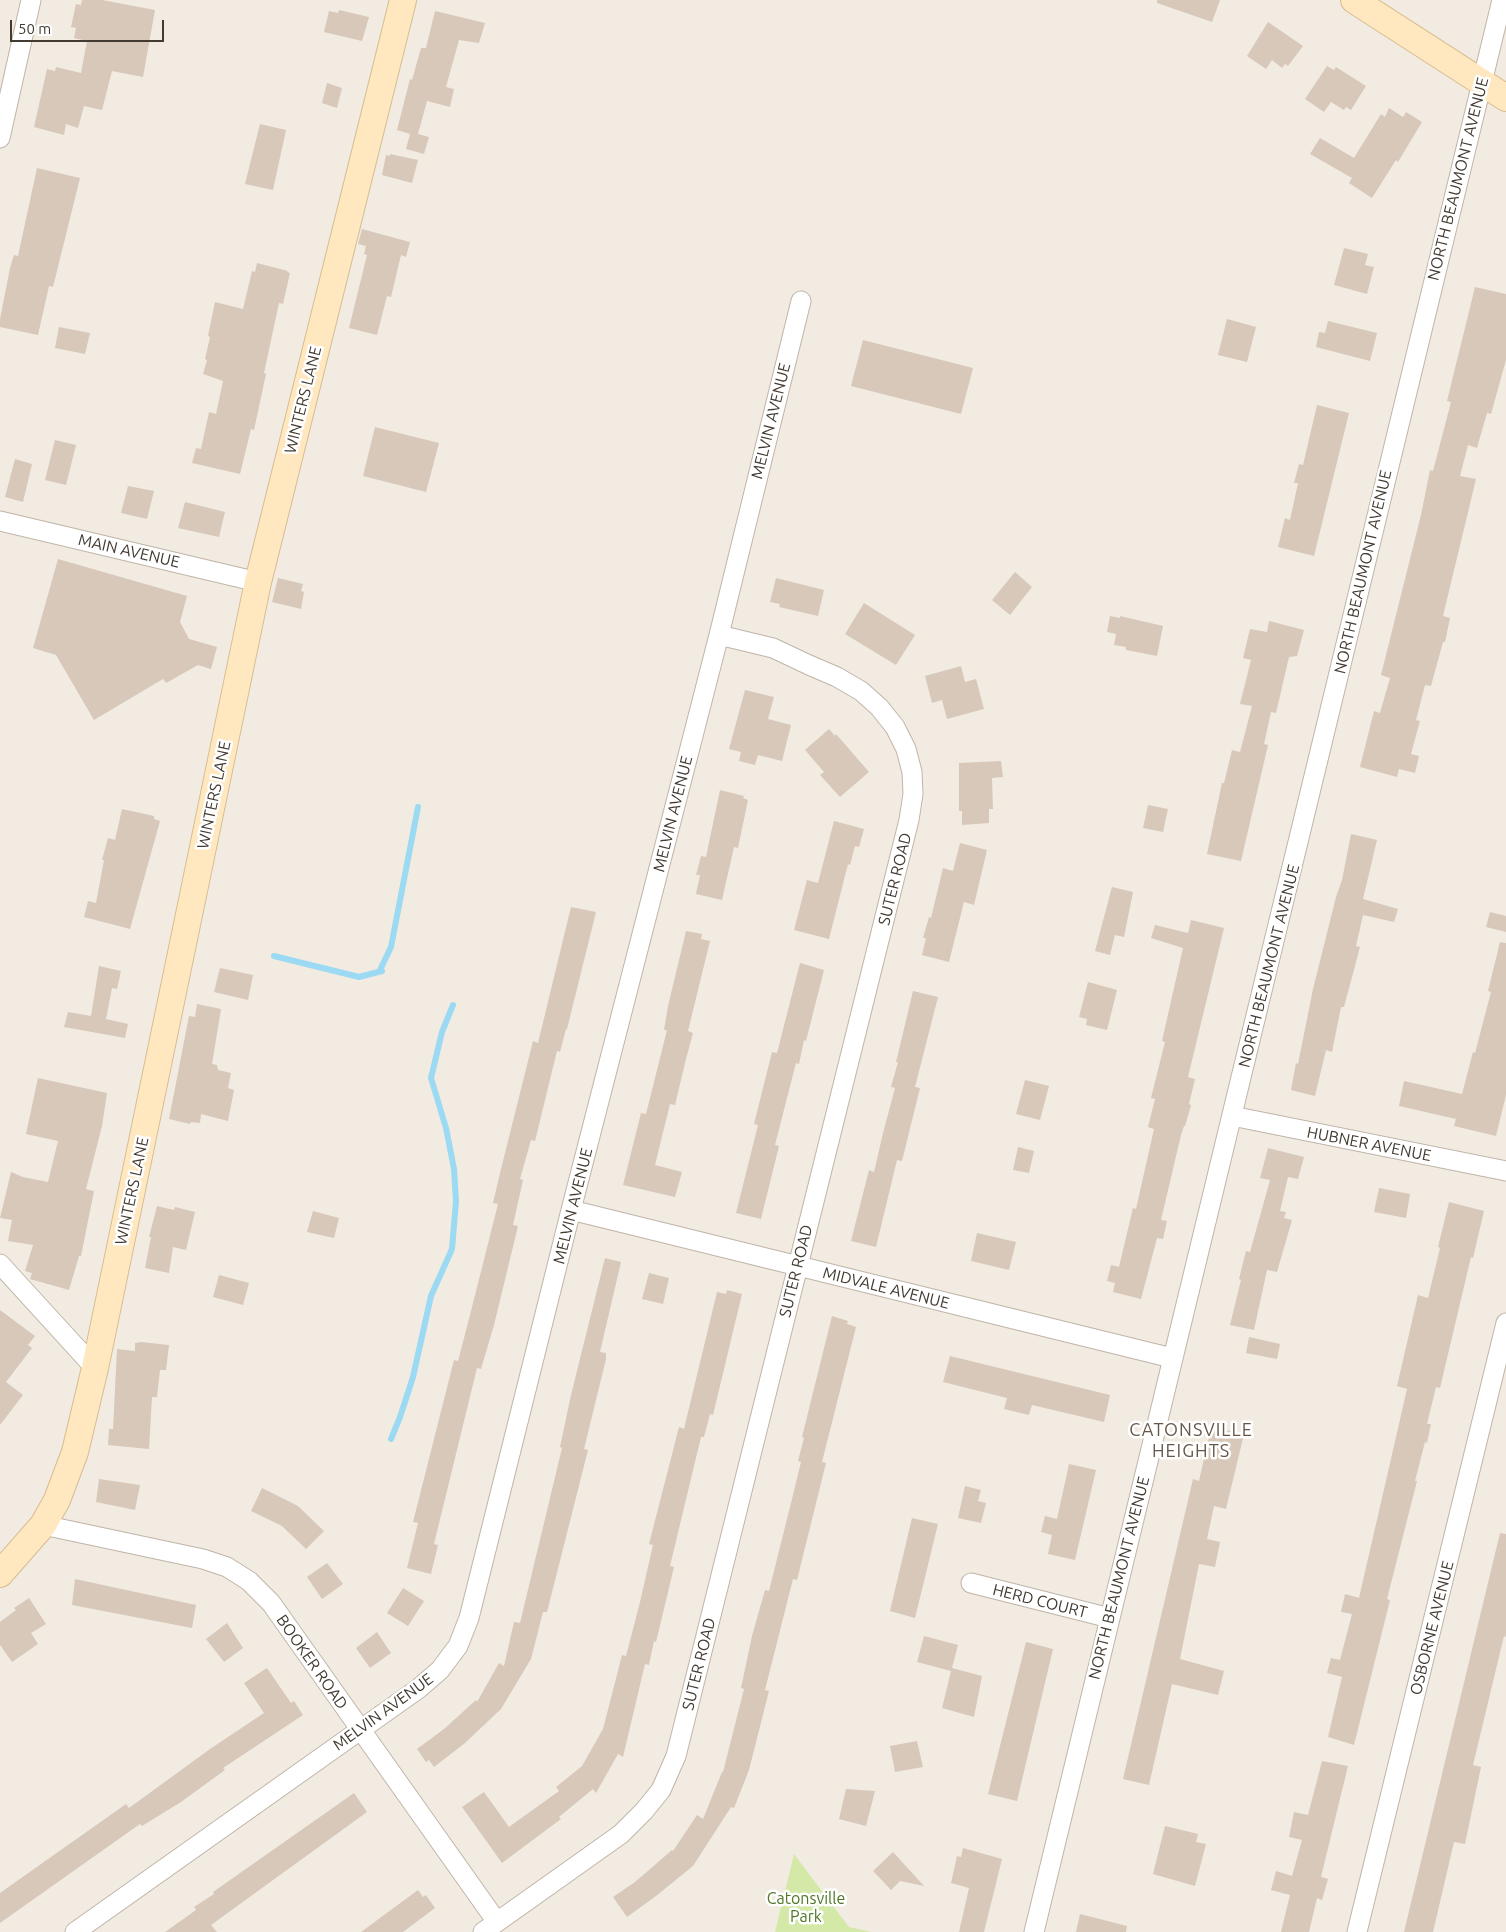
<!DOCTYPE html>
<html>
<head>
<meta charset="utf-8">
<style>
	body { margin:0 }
	#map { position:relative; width:1506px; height:1932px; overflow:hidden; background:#f2ebe2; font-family:Ubuntu,sans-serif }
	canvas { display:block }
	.scale { position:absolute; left:10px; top:20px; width:154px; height:22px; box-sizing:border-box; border:2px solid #433b32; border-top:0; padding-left:6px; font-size:15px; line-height:18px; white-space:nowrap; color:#433b32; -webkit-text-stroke:4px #fff; paint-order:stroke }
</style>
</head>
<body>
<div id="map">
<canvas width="1506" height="1932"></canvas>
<div class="scale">50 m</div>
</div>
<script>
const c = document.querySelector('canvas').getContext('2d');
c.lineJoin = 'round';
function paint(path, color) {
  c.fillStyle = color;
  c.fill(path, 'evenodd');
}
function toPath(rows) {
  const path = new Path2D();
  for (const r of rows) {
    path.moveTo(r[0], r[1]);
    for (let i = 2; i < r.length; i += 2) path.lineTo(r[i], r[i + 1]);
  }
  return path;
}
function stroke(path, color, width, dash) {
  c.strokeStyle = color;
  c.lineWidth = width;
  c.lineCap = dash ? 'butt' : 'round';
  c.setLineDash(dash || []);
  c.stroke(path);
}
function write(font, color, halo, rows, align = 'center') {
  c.font = font + ' Ubuntu,sans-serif';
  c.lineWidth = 5;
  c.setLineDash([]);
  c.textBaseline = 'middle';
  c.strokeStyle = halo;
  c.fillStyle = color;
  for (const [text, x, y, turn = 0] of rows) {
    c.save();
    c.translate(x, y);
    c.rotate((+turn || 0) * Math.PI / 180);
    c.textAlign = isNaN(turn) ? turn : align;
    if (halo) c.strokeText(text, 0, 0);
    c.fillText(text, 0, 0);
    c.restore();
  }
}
paint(toPath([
	[794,1854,849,1927,871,1932,775,1932]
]), '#d4e8a8');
stroke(toPath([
	[274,956,359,977,382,971],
	[380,970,391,947,418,807],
	[391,1439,400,1417,413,1377,431,1296,452,1249,456,1201,454,1169,446,1128,431,1078,442,1032,453,1005]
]), '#9bdaf2', 6);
paint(toPath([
	[82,0,102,0,155,10,143,77,112,71,102,110,84,106,78,128,66,124,64,135,34,127,47,69,55,71,56,67,81,73,87,41,74,38,76,28,71,27,76,4,81,5],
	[1157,0,1220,0,1212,22,1157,3],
	[339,10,369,17,362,41,324,32,329,11,338,13],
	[435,11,485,23,479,43,459,40,446,87,454,89,450,107,427,101,418,134,429,137,424,154,406,149,410,134,397,130,410,79,412,80,421,48,426,48],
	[1268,22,1303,46,1288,66,1285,64,1282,68,1272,60,1266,69,1247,56],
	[1327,66,1334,70,1336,67,1366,86,1351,110,1346,107,1344,110,1331,102,1324,112,1305,99],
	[327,83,342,88,337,108,322,103],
	[1389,108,1403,117,1406,112,1422,122,1398,162,1396,160,1372,198,1349,183,1352,178,1310,154,1320,138,1354,158,1381,114,1385,117],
	[260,124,286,130,273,190,245,184],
	[390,154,418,160,412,183,382,175,386,155,390,156],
	[37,168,80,178,53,287,49,286,38,335,0,327,0,319,10,268,14,255,18,256],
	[362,229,410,242,406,257,401,255,391,297,387,296,377,335,349,328,367,255,364,254,366,246,358,244],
	[1344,248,1368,254,1365,265,1374,267,1367,294,1334,285],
	[257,263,288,271,287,272,290,273,283,304,279,303,264,373,266,374,254,430,251,429,240,474,192,463,196,448,201,449,209,412,216,414,223,381,203,374,207,360,205,359,210,337,208,336,215,302,243,309,252,271,255,272],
	[1475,287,1506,294,1506,360,1491,414,1487,413,1477,448,1468,445,1460,476,1476,479,1443,616,1450,618,1445,642,1443,642,1431,686,1425,685,1416,720,1420,721,1411,754,1419,756,1415,773,1399,769,1397,777,1360,767,1374,711,1380,713,1390,678,1381,675,1421,515,1430,470,1433,471,1451,402,1447,401],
	[1227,319,1256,327,1247,362,1218,355],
	[1328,321,1377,333,1370,361,1316,347,1319,332,1325,333],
	[59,327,90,333,85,354,55,348],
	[863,340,973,368,961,414,851,386],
	[1317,405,1349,413,1314,556,1278,547,1285,518,1290,520,1298,483,1294,483,1299,464,1303,465],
	[375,427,439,443,426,492,363,476],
	[55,440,76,445,66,485,45,480],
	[15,459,32,464,23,502,5,497],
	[128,486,154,491,147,519,121,513],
	[185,502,225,512,219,537,178,528],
	[58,559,187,596,180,622,189,639,217,647,211,669,198,665,166,683,163,679,94,720,56,655,33,648],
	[1015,572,1032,587,1010,615,992,600],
	[278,578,303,584,301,591,304,592,301,609,272,602],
	[776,578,824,590,818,616,779,607,780,604,770,602],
	[864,603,915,635,896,665,845,634],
	[1110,616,1120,618,1120,616,1163,626,1157,656,1126,650,1126,647,1114,645,1116,634,1107,632],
	[1269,621,1304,630,1297,656,1289,657,1276,713,1271,712,1264,744,1268,745,1241,861,1207,854,1222,783,1224,783,1232,750,1240,752,1252,706,1240,704,1251,660,1243,658,1250,629,1267,632],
	[961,666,965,682,976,679,984,709,947,719,942,700,932,703,925,676],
	[745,690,774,697,768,719,791,725,782,761,758,755,755,765,739,761,741,752,729,749],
	[829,729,835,736,836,734,869,772,840,797,820,775,824,772,805,750],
	[1001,761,1003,777,992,778,993,809,989,809,989,823,962,825,962,811,959,811,959,763],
	[720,790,744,796,743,798,748,800,738,848,734,847,722,900,696,894,700,875,696,875,701,856,706,857],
	[1148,805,1168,809,1163,832,1143,828],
	[122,809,154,816,154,819,160,821,130,929,84,917,88,901,96,903,104,860,102,860,108,838,115,840],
	[834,821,864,829,859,847,855,846,850,865,848,864,829,939,794,930,807,880,818,883],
	[1351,834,1377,840,1363,899,1398,909,1394,922,1363,915,1356,946,1360,947,1344,1007,1341,1007,1332,1052,1326,1050,1315,1096,1291,1090,1296,1063,1298,1064,1313,989,1336,897,1342,880],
	[960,843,987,850,974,905,964,902,949,962,922,955,926,938,923,938,929,917,931,918,943,868,953,871],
	[1112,887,1133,892,1124,937,1115,935,1110,955,1095,951],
	[571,907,596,912,567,1029,566,1029,560,1052,557,1051,535,1141,531,1140,520,1179,523,1180,513,1225,518,1226,494,1325,481,1369,477,1368,434,1544,438,1545,431,1574,407,1568,418,1523,413,1522,454,1360,458,1361,470,1315,498,1204,493,1203,500,1173,533,1041,538,1043],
	[1490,912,1506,916,1506,932,1486,927],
	[1191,920,1224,928,1188,1077,1195,1079,1189,1104,1191,1105,1185,1126,1184,1126,1181,1135,1161,1220,1167,1221,1163,1239,1157,1238,1141,1299,1113,1292,1115,1283,1107,1281,1111,1265,1119,1267,1133,1208,1136,1209,1154,1129,1148,1127,1155,1099,1151,1098,1165,1042,1162,1041,1183,948,1151,938,1155,925,1188,933],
	[686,931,702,934,701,939,710,941,688,1031,693,1033,686,1059,675,1105,670,1104,655,1165,682,1172,675,1197,623,1185,641,1113,646,1114,667,1030,664,1030,668,1006],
	[1500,942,1506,943,1506,1095,1496,1136,1454,1126,1456,1119,1399,1106,1404,1081,1462,1094,1473,1052,1475,1053,1491,992,1488,991],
	[800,963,824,970,806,1041,804,1040,799,1064,796,1063,775,1145,779,1146,761,1219,736,1213,758,1125,754,1124,772,1052,777,1053],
	[99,966,121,971,117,989,112,988,106,1019,128,1024,125,1038,64,1027,68,1012,91,1016],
	[220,968,253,975,248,1000,214,992],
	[1088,982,1117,990,1107,1030,1086,1025,1087,1019,1079,1017],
	[913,991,938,997,915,1087,920,1088,902,1161,897,1160,876,1247,851,1241,869,1170,874,1172,883,1133,895,1088,891,1087,898,1062,896,1062],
	[197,1004,221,1009,212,1064,217,1065,218,1070,231,1073,228,1088,234,1090,228,1121,201,1114,200,1123,191,1122,190,1124,169,1119,189,1016,195,1017],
	[38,1078,107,1093,102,1126,86,1189,94,1191,81,1256,79,1256,69,1290,30,1279,32,1273,25,1271,33,1245,8,1241,12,1220,0,1218,11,1172,23,1177,48,1182,58,1141,26,1134],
	[1025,1080,1049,1086,1040,1120,1016,1114],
	[1018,1147,1034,1151,1029,1173,1013,1170],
	[1268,1148,1304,1157,1298,1179,1288,1177,1280,1211,1286,1212,1284,1218,1292,1220,1277,1272,1267,1270,1254,1330,1230,1325,1241,1280,1239,1279,1246,1251,1250,1252,1270,1180,1260,1178],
	[1379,1188,1410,1194,1406,1218,1374,1212],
	[1449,1202,1484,1211,1473,1258,1471,1257,1440,1388,1436,1387,1427,1424,1431,1424,1427,1443,1425,1442,1415,1481,1417,1481,1387,1599,1390,1600,1354,1745,1328,1737,1342,1677,1327,1673,1331,1658,1340,1660,1352,1614,1341,1612,1345,1594,1359,1598,1407,1389,1397,1386,1418,1295,1428,1298,1440,1248,1438,1247],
	[157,1206,174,1210,175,1207,195,1212,186,1250,173,1247,169,1273,145,1268,151,1237,149,1237],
	[313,1211,339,1218,334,1238,307,1232],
	[977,1233,1016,1242,1009,1270,971,1261],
	[605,1258,621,1262,600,1352,606,1353,606,1359,584,1449,588,1450,547,1612,543,1612,531,1659,501,1709,465,1743,434,1767,429,1760,426,1762,417,1749,444,1729,476,1700,477,1702,499,1663,504,1666,514,1622,520,1623,562,1448,560,1447,571,1395],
	[649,1273,669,1278,663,1304,642,1299],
	[219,1275,249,1283,243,1305,213,1297],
	[727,1290,742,1294,713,1415,710,1414,704,1437,701,1437,670,1566,674,1567,663,1613,656,1642,654,1641,649,1665,645,1664,623,1757,618,1754,596,1793,593,1789,559,1817,561,1819,502,1863,462,1807,484,1792,509,1827,559,1791,556,1787,582,1766,603,1729,622,1655,626,1656,640,1602,653,1545,649,1544,679,1427,684,1429,717,1292,726,1294],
	[0,1310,35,1336,28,1345,32,1348,6,1382,23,1395,0,1425],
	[832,1316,848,1321,847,1324,856,1327,822,1462,826,1463,797,1580,793,1579,765,1690,769,1691,749,1770,734,1808,731,1807,693,1866,656,1896,627,1917,613,1897,635,1882,672,1850,673,1851,697,1815,703,1819,722,1772,723,1772,744,1689,741,1688,752,1636,765,1590,769,1591,790,1507,801,1462,798,1461,804,1438,802,1437],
	[1249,1337,1280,1344,1277,1359,1246,1353],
	[141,1342,169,1345,166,1370,160,1370,157,1397,152,1397,149,1449,108,1445,109,1429,113,1429,117,1349,135,1351,135,1343],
	[950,1356,1110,1395,1104,1422,1032,1405,1029,1415,1004,1409,1007,1398,943,1382],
	[1211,1427,1244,1434,1226,1509,1214,1506,1207,1539,1220,1542,1215,1567,1199,1564,1180,1659,1224,1671,1218,1695,1172,1684,1149,1785,1123,1779,1193,1479,1199,1481],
	[1069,1464,1096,1470,1075,1560,1048,1554,1052,1535,1041,1532,1045,1516,1057,1519],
	[99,1479,140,1485,135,1510,96,1502],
	[965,1486,981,1490,978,1501,986,1503,981,1523,958,1518],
	[262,1488,298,1506,324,1531,306,1549,282,1526,251,1511],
	[912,1518,938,1524,915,1618,890,1611],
	[1500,1533,1506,1534,1506,1637,1504,1636,1473,1765,1481,1767,1465,1844,1454,1842,1433,1932,1404,1932],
	[327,1563,343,1584,322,1599,307,1577],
	[75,1579,196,1605,192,1628,72,1605],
	[403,1588,424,1601,408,1626,387,1613],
	[29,1598,46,1624,31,1633,38,1644,12,1662,0,1645,0,1622,16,1610,14,1608],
	[227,1623,243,1648,224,1662,206,1639],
	[377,1632,391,1653,370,1668,356,1648],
	[924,1636,958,1645,952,1668,982,1676,974,1717,942,1708,951,1671,917,1662],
	[1026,1642,1053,1649,1017,1801,988,1794],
	[267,1668,291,1703,294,1701,303,1715,223,1768,225,1770,181,1802,142,1826,140,1824,0,1923,0,1893,126,1804,129,1808,210,1749,264,1713,244,1683],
	[917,1741,923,1767,895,1772,890,1746],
	[1322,1761,1348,1766,1321,1877,1328,1879,1322,1900,1317,1898,1309,1932,1281,1932,1290,1895,1271,1890,1276,1871,1292,1876,1302,1840,1289,1837,1294,1812,1308,1815],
	[846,1789,875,1791,866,1826,839,1819],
	[354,1793,367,1812,211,1925,217,1932,165,1932,196,1910,194,1907,214,1894,213,1892],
	[1165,1826,1198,1834,1196,1842,1206,1844,1195,1886,1153,1874],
	[963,1848,1002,1859,984,1932,959,1932,969,1888,951,1883,957,1856,961,1857],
	[893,1852,924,1886,900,1881,891,1890,873,1871],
	[418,1890,423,1897,426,1895,435,1908,403,1932,361,1932],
	[1080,1914,1127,1926,1126,1932,1076,1932]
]), '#d7c8ba');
const street = toPath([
	[0,138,31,0],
	[0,521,258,582],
	[1232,1116,1506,1171],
	[571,1210,1172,1358],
	[0,1264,95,1368],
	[43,1525,203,1559,227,1567,249,1581,271,1603,497,1922],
	[971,1583,1110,1618],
	[75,1932,418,1689,440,1670,458,1646,469,1618,571,1210,719,635,801,301],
	[483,1932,621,1834,644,1811,661,1790,676,1756,909,820,913,794,912,772,906,749,895,727,879,707,861,691,837,677,809,665,773,648,719,635],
	[1034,1932,1502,0],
	[1357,1932,1506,1323]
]);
const secondary = toPath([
	[1354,0,1506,98],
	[0,1574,43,1525,57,1500,75,1452,95,1368,258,582,403,0]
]);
stroke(street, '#c0b4a8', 21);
stroke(secondary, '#d7bc91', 28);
stroke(street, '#fff', 19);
stroke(secondary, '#ffe7bf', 26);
write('16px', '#433b32', '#fff', [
	["NORTH BEAUMONT AVENUE",1458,179,-76],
	["WINTERS LANE",303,400,-76],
	["MELVIN AVENUE",771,421,-76],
	["MAIN AVENUE",129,551,13],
	["NORTH BEAUMONT AVENUE",1363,572,-77],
	["WINTERS LANE",214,795,-78],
	["MELVIN AVENUE",673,814,-76],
	["SUTER ROAD",895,879,-76],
	["NORTH BEAUMONT AVENUE",1269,966,-76],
	["HUBNER AVENUE",1369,1144,11],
	["WINTERS LANE",132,1191,-78],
	["MELVIN AVENUE",573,1206,-76],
	["SUTER ROAD",796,1271,-76],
	["MIDVALE AVENUE",886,1288,14],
	["NORTH BEAUMONT AVENUE",1119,1578,-76],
	["HERD COURT",1040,1601,14],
	["OSBORNE AVENUE",1432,1628,-76],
	["BOOKER ROAD",312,1662,55],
	["SUTER ROAD",699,1664,-76],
	["MELVIN AVENUE",383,1712,-36]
]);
write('16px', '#4e7624', '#fff', [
	["Catonsville",806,1899],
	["Park",806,1917]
]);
c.letterSpacing = '1px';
write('18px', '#675749', '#fff', [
	["CATONSVILLE",1191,1430],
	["HEIGHTS",1191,1451]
]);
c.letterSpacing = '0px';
</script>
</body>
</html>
